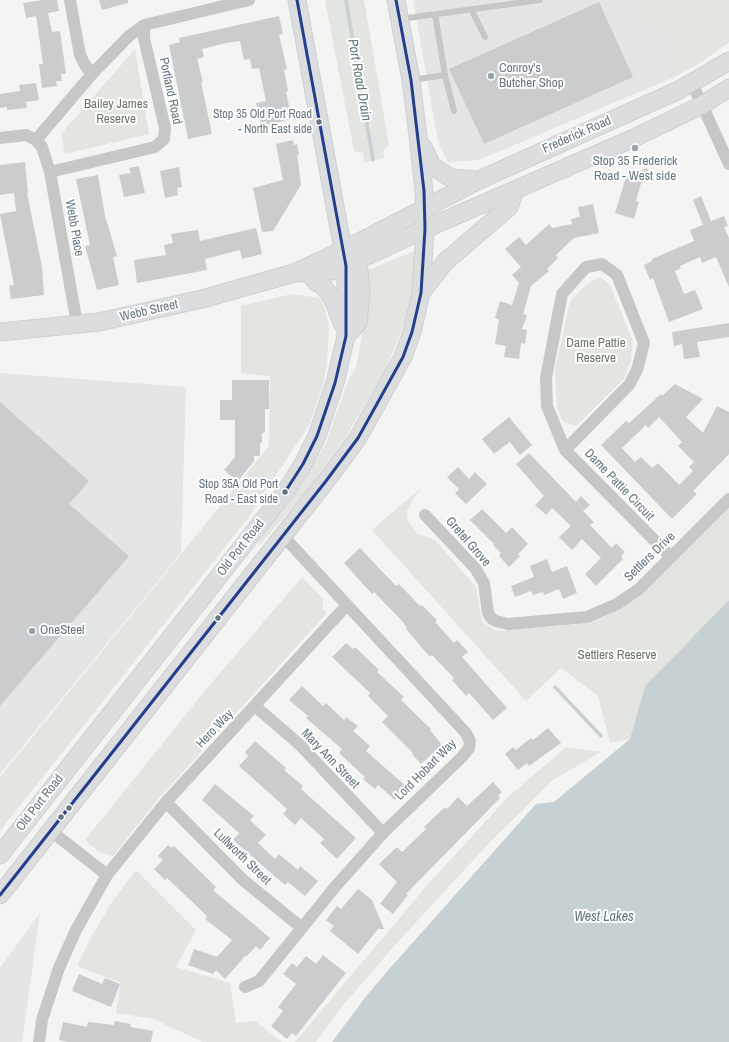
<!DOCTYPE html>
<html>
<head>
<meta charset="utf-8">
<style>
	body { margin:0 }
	canvas { display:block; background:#f4f4f2 }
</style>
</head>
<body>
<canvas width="729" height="1042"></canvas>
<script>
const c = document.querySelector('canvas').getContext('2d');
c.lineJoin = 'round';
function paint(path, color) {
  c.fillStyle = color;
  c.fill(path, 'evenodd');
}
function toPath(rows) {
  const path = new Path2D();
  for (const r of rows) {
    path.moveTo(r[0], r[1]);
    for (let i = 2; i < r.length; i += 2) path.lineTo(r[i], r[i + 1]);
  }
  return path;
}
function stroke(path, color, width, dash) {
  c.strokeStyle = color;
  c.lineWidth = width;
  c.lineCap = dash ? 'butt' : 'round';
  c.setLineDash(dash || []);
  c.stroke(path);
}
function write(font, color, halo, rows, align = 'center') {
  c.font = font + ' "Archivo Narrow",sans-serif';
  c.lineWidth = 4;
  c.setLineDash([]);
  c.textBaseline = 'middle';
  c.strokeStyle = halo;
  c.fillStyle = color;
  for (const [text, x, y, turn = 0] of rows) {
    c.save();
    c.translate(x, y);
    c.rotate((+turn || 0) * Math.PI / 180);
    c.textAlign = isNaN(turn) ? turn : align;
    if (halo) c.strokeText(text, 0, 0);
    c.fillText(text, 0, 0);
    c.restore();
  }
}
paint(toPath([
	[413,0,729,0,729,42,697,65,670,79,479,160,448,162,438,141],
	[0,373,186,387,181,553,0,774],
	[40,913,22,1042,0,1042,0,968]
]), '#e4e5e5');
paint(toPath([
	[325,0,364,0,389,146,383,150,384,158,364,163,363,153,354,151],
	[630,0,729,0,729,42,697,65,670,79,664,27,635,30],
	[135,49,149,134,65,154,61,134],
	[417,250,415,283,408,311,400,335,383,375,345,438,304,494,260,545,258,544,273,521,301,485,326,443,348,381,356,368,363,331,368,270],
	[600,277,610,285,633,341,631,360,624,379,576,426,563,422,557,408,555,370,570,301,588,283],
	[292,294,319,298,324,305,329,327,327,363,323,386,309,425,248,518,0,831,0,777,269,446,270,376,241,373,241,306],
	[421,488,413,499,407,512,408,521,418,534,434,539,476,587,482,622,496,631,581,624,604,617,637,598,729,506,729,600,645,686,630,739,610,743,598,696,561,668,526,701,372,530],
	[302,577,323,599,323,609,327,613,154,804,113,856,99,852,85,840,208,687],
	[566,747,601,752,553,780,492,840,395,945,344,1004,316,1042,295,1042,430,882,508,797],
	[136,870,196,930,176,967,230,983,236,1023,255,1021,282,1042,203,1042,153,1019,116,1013,121,983,77,966,91,937,114,899]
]), '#e3e5e0');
paint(toPath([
	[729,600,729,1042,332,1042,367,995,391,967,536,804,554,802,630,739,645,686]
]), '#c7d0d2');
stroke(toPath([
	[346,0,373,160],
	[555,687,601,736]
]), '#c7d0d2', 3.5);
paint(toPath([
	[43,0,57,0,59,11,48,13,52,32,60,31,66,74,61,74,62,81,56,81,57,86,42,88,39,64,43,64,36,16,26,18,23,3],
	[99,0,128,0,128,3,102,10],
	[599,2,633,77,484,144,449,69],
	[279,16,283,34,279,35,287,69,284,70,288,91,286,92,292,119,261,126,256,103,266,101,259,68,252,69,250,59,244,60,240,41,226,43,202,49,204,57,197,59,203,82,201,82,212,134,188,139,169,45,180,42,179,38],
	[36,83,39,100,26,102,27,108,7,110,7,107,0,108,0,94,20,91,19,85],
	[293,140,294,145,297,144,299,155,297,155,298,160,301,185,273,231,262,232,253,188,283,180,276,144],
	[25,162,28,193,27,193,42,267,44,295,11,299,9,286,14,285,0,214,16,211,14,193,0,195,0,165],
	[139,166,145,193,124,197,119,175,131,173,129,168],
	[179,167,182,187,177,188,178,195,165,198,160,171],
	[647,168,652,179,641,183,636,201,639,202,634,219,615,213,626,177],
	[98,175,105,216,117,256,113,257,119,285,97,290,85,246,90,245,76,179],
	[701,196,711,221,724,216,728,226,724,227,729,238,729,287,716,257,702,263,700,257,680,266,681,268,675,271,684,294,695,290,703,309,669,322,653,278,650,280,644,265,652,261,652,259,694,241,690,230,703,225,693,200],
	[593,204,599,233,574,238,556,255,558,258,547,269,549,271,531,286,523,314,527,315,522,329,527,330,525,344,521,343,519,359,504,357,506,346,495,344,499,320,495,318,500,301,512,305,519,283,512,275,521,267,505,249,519,237,526,245,549,224,552,228,572,224,571,219,580,217,578,207],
	[256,228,262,254,242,259,240,250,205,259,207,270,137,283,134,260,166,255,164,245,173,243,171,234,198,230,200,241],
	[729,323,729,337,697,342,700,357,684,359,682,344,674,346,672,332],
	[232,380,269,380,269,409,265,409,265,432,262,433,262,443,260,443,260,456,254,456,254,461,238,481,224,470,235,457,235,420,220,420,220,400,232,400],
	[675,384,703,399,686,417,703,433,717,406,729,412,729,454,693,491,697,494,672,519,601,445,626,421,629,423,661,394,662,396],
	[659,417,682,442,678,446,694,462,689,467,693,471,679,485,658,463,652,468,641,457,635,462,622,448,646,425,648,428],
	[0,402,89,481,69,504,129,556,0,706],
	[509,417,532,445,520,455,510,442,494,454,482,439],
	[529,453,576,502,581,496,590,505,583,511,594,522,590,525,612,548,616,543,625,552,621,556,623,559,596,586,585,574,601,558,582,539,572,550,559,537,571,526,552,508,546,515,535,505,544,496,516,464],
	[458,467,469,479,475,472,487,484,466,504,455,493,459,489,447,477],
	[482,509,506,533,512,527,528,544,518,554,520,556,509,567,499,556,501,553,493,545,494,544,470,520],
	[360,548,396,586,399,584,420,606,422,605,437,620,435,622,454,643,457,640,468,652,462,657,507,708,493,720,469,693,466,696,452,680,454,678,432,655,430,657,406,629,407,628,403,622,374,592,372,594,344,563],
	[547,559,552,572,567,566,577,593,563,599,559,589,544,595,543,592,533,595,531,591,515,597,511,586,534,577,530,566],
	[346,643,353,649,355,647,379,670,377,672,404,697,401,700,431,729,430,730,447,751,436,761,431,755,421,764,412,754,413,753,382,722,388,716,368,696,370,693,332,657],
	[302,686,323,706,326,703,344,720,346,717,358,726,353,731,370,746,366,751,407,787,395,800,378,785,375,789,363,779,365,777,339,753,342,749,306,718,308,716,289,700],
	[548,728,561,743,529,766,527,763,518,770,505,754,513,747,516,750,531,738,533,740],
	[255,741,286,768,284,770,303,786,301,789,356,838,337,859,320,843,324,839,301,818,295,825,283,814,287,809,239,766,248,756,245,752],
	[493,782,502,792,498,796,500,798,406,894,408,895,393,914,380,904,397,882,379,864,397,847,402,852,426,829,424,827,445,807,447,809,458,797,467,806],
	[215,784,254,816,250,820,266,835,258,843,275,859,279,854,298,870,300,866,318,881,305,896,288,882,285,885,233,840,239,833,202,800],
	[168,845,172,848,174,846,216,887,213,890,270,938,260,950,256,946,247,956,246,955,225,979,216,970,213,974,188,965,194,949,217,957,232,940,205,919,207,916,186,896,167,878,165,880,154,869,163,860,158,856],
	[358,889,372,900,384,929,378,929,358,954,330,931,334,926,326,920,337,906,341,909],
	[323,955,346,973,296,1036,292,1033,287,1039,271,1026,283,1011,278,1007,296,984,283,974,292,963,297,967,306,956,316,964],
	[79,974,102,984,105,978,120,984,111,1007,72,991],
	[115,1021,131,1024,130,1027,153,1031,151,1042,69,1042,59,1040,63,1022,87,1027,88,1022,114,1025]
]), '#cbcccd');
const secondary = toPath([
	[423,147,432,166,451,178,477,180],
	[300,273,332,271,346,266,425,229,634,138,702,105,729,88],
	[310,274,316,282,322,285,333,299,343,325],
	[421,293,445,262,509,207,515,190],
	[0,332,99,322,202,299,294,273,344,250,479,180,679,90,729,61],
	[346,336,358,323,361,292,357,249],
	[0,855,286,491,303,464,317,436,335,383,346,336,346,266,297,0],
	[0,895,326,481,358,438,403,357,412,332,421,293,425,229,424,191,418,136,411,80,396,0]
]);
stroke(secondary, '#cfd0d0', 19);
stroke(toPath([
	[471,9,485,37],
	[400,19,540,0],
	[445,75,454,111],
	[412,80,445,75,435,14]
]), '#c6c8c8', 6);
stroke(toPath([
	[70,0,80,55,85,65,92,74],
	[692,83,729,164],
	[0,138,26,135,36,140,92,74,129,36,144,25,249,0],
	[36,140,42,147,50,172,77,324],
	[50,172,155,147,164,139,165,128,144,38,144,25],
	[565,450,629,385,637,370,644,343,617,275,602,264,586,267,562,294,546,378,547,406,565,450,670,556],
	[425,515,475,568,484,583,488,613,491,618,496,621,508,624,587,617,617,604,639,589,729,499],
	[255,706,300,745,383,833],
	[166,802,243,880,302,928],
	[51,831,107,875],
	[245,987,259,981,335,887,383,833,462,757,469,748,470,741,466,733,283,536],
	[39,1042,42,1020,59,968,76,930,107,875,166,802,347,605]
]), '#c6c8c8', 12);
stroke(secondary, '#dcddde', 17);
stroke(toPath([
	[285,492,303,464,317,436,335,383,346,336,346,266,297,0],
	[0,895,326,481,358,438,403,357,412,332,421,293,425,229,424,191,411,80,396,0]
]), '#243e8c', 3);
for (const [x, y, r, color] of [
	[491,76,4,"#98a2a9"],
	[319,122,3.5,"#667681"],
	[635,148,4,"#98a2a9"],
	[285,492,3.5,"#667681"],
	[218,618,3.5,"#667681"],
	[32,631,4,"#98a2a9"],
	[69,808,3.5,"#667681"],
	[61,817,3.5,"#667681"]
]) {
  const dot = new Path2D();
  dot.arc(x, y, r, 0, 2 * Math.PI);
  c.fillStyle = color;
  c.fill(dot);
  stroke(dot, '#fff', 1.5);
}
write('12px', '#667681', '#fff', [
	["Stop 35 Old Port Road",312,115],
	["- North East side",312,130],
	["Stop 35A Old Port",278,485],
	["Road - East side",278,500]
], 'right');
write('13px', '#667681', '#fff', [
	["Conroy's",499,69],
	["Butcher Shop",499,84],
	["Stop 35 Frederick",635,162,"center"],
	["Road - West side",635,177,"center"],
	["OneSteel",40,631]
], 'left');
write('13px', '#667681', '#fff', [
	["Portland Road",170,91,78],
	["Frederick Road",577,135,-24],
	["Webb Place",74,228,80],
	["Webb Street",149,311,-13],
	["Dame Pattie Circuit",619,485,46],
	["Gretel Grove",468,542,49],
	["Old Port Road",241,548,-52],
	["Settlers Drive",650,557,-44],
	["Hero Way",215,729,-47],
	["Mary Ann Street",330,759,46],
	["Lord Hobart Way",426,770,-45],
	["Old Port Road",40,803,-52],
	["Lullworth Street",242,857,44]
]);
write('13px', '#6a7864', '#fff', [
	["Bailey James",116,105],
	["Reserve",116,120],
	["Dame Pattie",596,344],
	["Reserve",596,359],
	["Settlers Reserve",617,656]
]);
write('italic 14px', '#62787e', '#fff', [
	["Port Road Drain",359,80,80],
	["West Lakes",604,917]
]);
</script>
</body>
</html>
